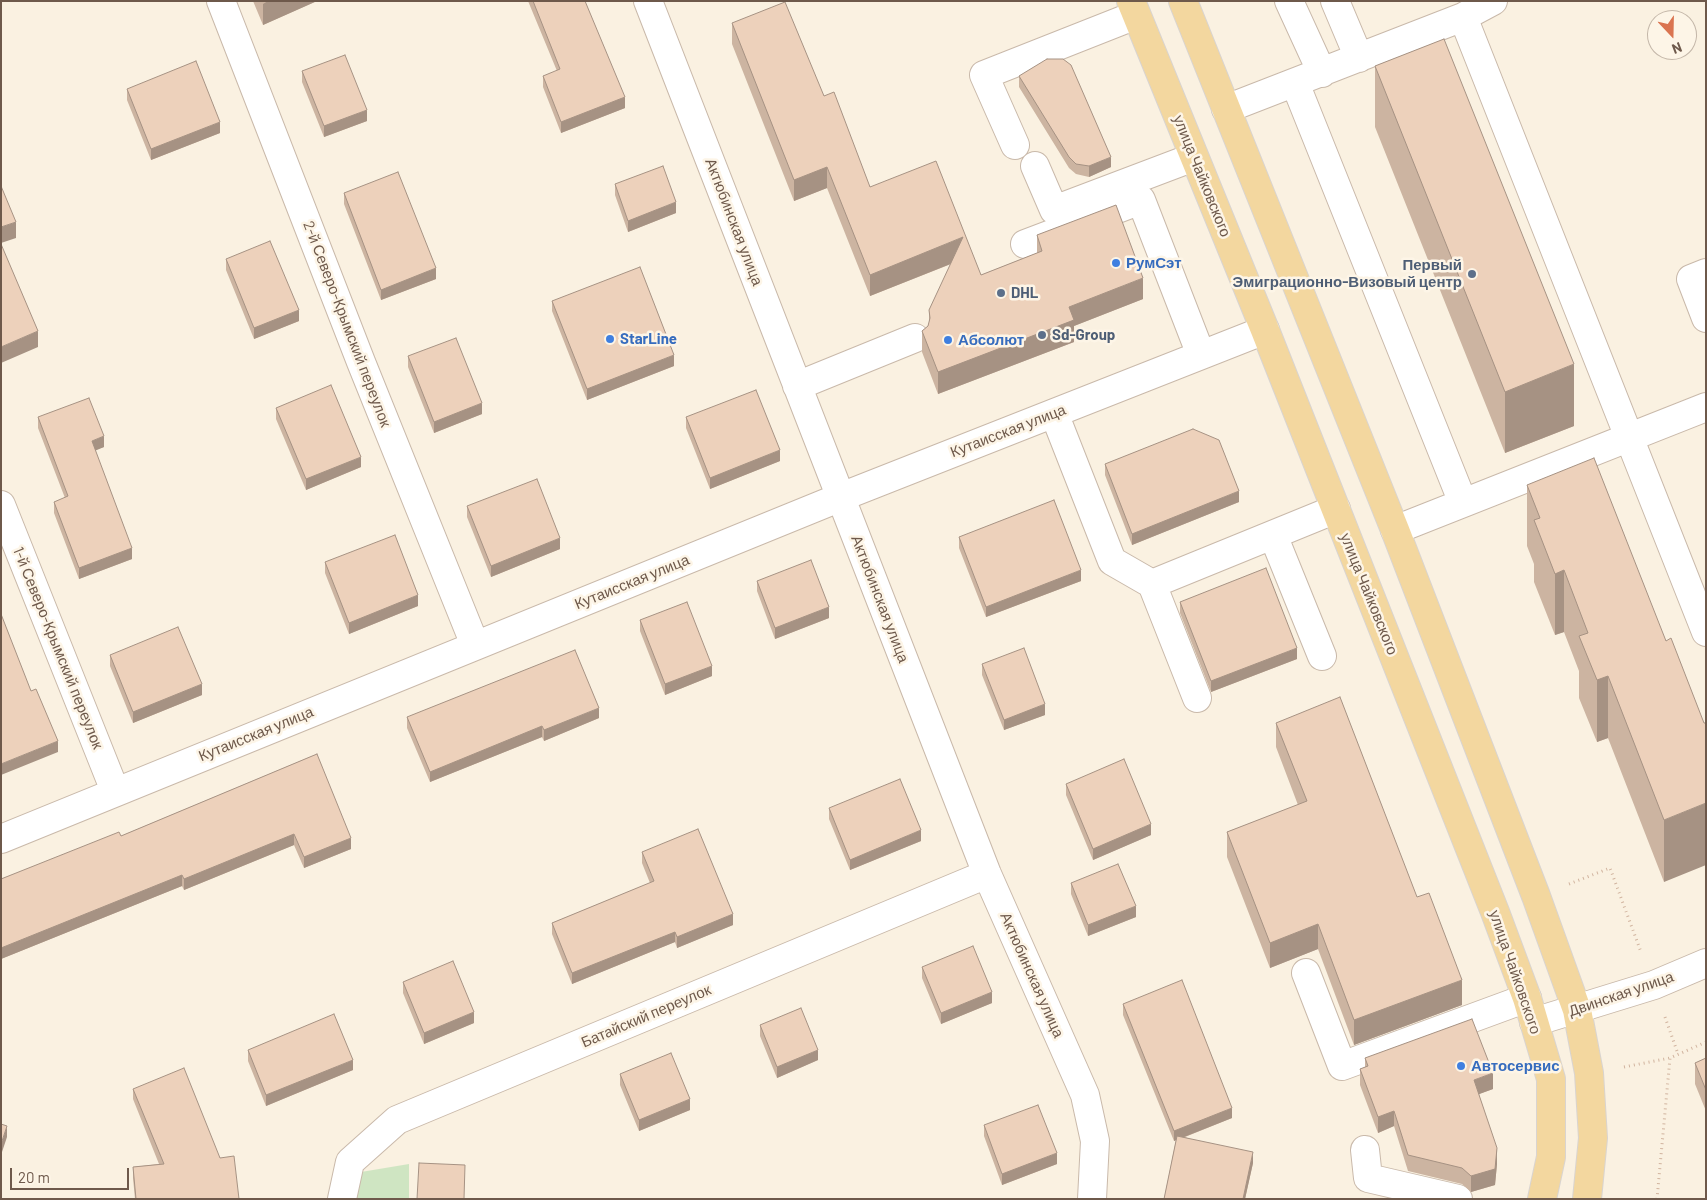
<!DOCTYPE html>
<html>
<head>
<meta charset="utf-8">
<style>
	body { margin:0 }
	#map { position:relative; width:1707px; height:1200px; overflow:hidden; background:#faf1e1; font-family:Barlow,sans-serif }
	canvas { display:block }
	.frame { position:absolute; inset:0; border:2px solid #6e594b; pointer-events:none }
	.north { position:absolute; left:1647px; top:10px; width:50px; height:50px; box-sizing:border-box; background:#fdf5e7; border:1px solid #c4b7a9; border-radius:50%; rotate:159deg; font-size:14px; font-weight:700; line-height:20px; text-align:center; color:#6e594b }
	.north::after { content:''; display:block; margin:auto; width:18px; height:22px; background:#da7450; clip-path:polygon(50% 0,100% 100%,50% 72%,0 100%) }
	.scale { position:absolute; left:10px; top:1168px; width:119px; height:22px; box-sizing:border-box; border:2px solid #6e594b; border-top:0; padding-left:6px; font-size:15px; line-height:18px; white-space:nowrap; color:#6e594b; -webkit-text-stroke:4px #fdf5e7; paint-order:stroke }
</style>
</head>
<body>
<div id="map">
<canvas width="1707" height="1200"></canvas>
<div class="frame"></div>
<div class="north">N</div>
<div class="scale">20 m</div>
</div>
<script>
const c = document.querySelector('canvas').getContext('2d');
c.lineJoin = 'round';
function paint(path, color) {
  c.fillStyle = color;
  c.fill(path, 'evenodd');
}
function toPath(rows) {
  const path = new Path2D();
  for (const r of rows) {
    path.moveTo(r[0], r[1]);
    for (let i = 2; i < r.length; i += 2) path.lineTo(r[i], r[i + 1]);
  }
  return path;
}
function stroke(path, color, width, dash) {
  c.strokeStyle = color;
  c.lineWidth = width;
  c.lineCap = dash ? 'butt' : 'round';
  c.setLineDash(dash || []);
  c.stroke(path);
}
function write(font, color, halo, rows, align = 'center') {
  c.font = font + ' Barlow,sans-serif';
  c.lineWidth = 5;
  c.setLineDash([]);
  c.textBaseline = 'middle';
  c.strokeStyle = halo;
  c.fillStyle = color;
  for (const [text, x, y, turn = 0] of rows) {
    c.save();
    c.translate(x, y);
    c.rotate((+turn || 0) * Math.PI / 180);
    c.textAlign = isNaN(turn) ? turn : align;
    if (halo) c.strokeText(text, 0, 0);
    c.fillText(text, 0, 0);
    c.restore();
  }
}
paint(toPath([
	[409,1164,409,1199,352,1199,355,1173]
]), '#cfe5c2');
const minor = toPath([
	[221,1,361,362,475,645],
	[648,1,987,874,1085,1095,1095,1141,1092,1199],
	[1289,1,1322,73],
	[1335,1,1359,58],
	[1493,1,1463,17,1706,632],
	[1295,83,1463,503],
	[1226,109,1463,17],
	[1015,145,984,75,1136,15],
	[1035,166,1054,210,1194,157],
	[1025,244,1141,200,1201,355],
	[1706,273,1691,279,1706,318],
	[797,386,915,338],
	[1054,413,1112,561,1152,584,1336,509],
	[1,505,115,791],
	[1395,530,1706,407],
	[1273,535,1322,656],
	[1152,584,1197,698],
	[1,839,841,497,1265,330],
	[1306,973,1342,1066,1527,998],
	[1534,1022,1654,985,1706,963],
	[1365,1150,1368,1178,1458,1199],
	[342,1199,350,1162,397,1120,987,874]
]);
const major = toPath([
	[1131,1,1265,330,1495,912,1527,998,1551,1079,1551,1157,1542,1199],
	[1183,1,1395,530,1536,896,1577,1010,1589,1073,1593,1138,1587,1199]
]);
stroke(minor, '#c9b9aa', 30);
stroke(major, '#d9d4d0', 30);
stroke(toPath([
	[1569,884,1610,868,1641,952],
	[1665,1017,1678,1054],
	[1624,1067,1670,1058],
	[1657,1199,1670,1058,1706,1042]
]), '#d1b49f', 3, [1, 4]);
stroke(minor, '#fff', 28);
stroke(major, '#f3d79f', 28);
paint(toPath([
	[253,1,317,1,263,25],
	[528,1,585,1,625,108,561,133,543,87,543,76,557,71],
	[732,23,824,96,870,187,981,275,1037,253,1037,235,1143,299,1074,326,1074,342,938,394,922,352,922,331,928,326,929,323,929,310,951,264,870,296,827,188,794,201,732,44],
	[1375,66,1574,426,1505,453,1375,127],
	[302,71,367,121,324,137,302,82],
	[1019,76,1111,167,1089,177,1076,174,1069,168,1019,87],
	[127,89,220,133,151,160,127,100],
	[615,184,676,213,628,232,615,195],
	[344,193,436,279,381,300,344,204],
	[226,259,299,321,254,339,226,270],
	[552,301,674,366,587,400,552,311],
	[408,356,482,414,434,433,408,367],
	[276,408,361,467,306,490,276,419],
	[38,417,104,447,95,450,132,559,79,579,54,513,54,502,65,498,38,428],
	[686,417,780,461,710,489,686,428],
	[1105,464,1239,502,1132,545,1105,475],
	[1527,485,1666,641,1664,882,1608,738,1597,742,1579,698,1579,671,1564,632,1555,635,1534,582,1534,564,1527,546],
	[467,506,560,549,491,577,467,517],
	[959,537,1081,581,986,617,959,548],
	[325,562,418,606,349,634,325,573],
	[757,581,829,618,775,639,757,591],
	[1180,602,1297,659,1211,692,1180,613],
	[640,620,712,676,665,695,640,631],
	[110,655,202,695,133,723,110,666],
	[982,664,1045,715,1004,730,982,675],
	[407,717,599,718,544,741,542,737,430,782,407,728],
	[1276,723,1417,897,1462,1005,1354,1045,1318,949,1270,968,1227,857,1227,832,1298,805,1276,747],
	[317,754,351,849,304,868,294,845,184,890,182,886,1,959,1,879,121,836],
	[1066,784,1151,835,1093,860,1066,795],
	[829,808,921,841,850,870,829,819],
	[642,852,733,925,677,948,675,942,572,984,552,934,552,923,650,883,642,863],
	[1071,883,1136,917,1088,936,1071,894],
	[922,967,992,1003,941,1024,922,978],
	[403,982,474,1023,424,1044,403,993],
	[1123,1004,1232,1118,1185,1137,1253,1163,1245,1199,1164,1199,1176,1140,1174,1141,1123,1015],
	[760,1025,818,1060,777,1078,760,1036],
	[248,1050,353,1070,266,1106,248,1061],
	[1365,1058,1493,1089,1479,1094,1497,1164,1495,1185,1471,1192,1462,1184,1408,1171,1394,1126,1378,1133,1360,1085,1360,1069,1365,1067],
	[1706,1058,1706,1111,1695,1084,1695,1063],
	[620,1074,690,1110,639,1131,620,1085],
	[133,1089,220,1158,239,1199,135,1199,133,1178,133,1167,159,1164,133,1099],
	[984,1125,1057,1164,1002,1185,984,1136]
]), '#ccb4a1');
paint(toPath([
	[268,1,317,1,263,25,263,4],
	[625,97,625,108,561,133,561,122],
	[367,110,367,121,324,137,324,126],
	[220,122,220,133,151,160,151,149],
	[1111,157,1111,167,1089,177,1089,166],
	[827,167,827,188,794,201,794,180],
	[676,202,676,213,628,232,628,221],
	[16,222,16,238,1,243,1,227],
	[963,237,963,259,870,296,870,275],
	[436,268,436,279,381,300,381,290],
	[1143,278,1143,299,1074,326,1074,342,938,394,938,372,1069,307],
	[299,310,299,321,254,339,254,328],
	[38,331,38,347,1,363,1,347],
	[674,355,674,366,587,400,587,389],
	[1574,364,1574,426,1505,453,1505,392],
	[482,403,482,414,434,433,434,422],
	[104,436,104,447,92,452,92,441],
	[780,450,780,461,710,489,710,478],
	[361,457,361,467,306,490,306,479],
	[1239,491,1239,502,1132,545,1132,534],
	[560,538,560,549,491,577,491,566],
	[132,548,132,559,79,579,79,568],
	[1081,570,1081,581,986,617,986,607],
	[1564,570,1564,632,1555,635,1555,574],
	[418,595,418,606,349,634,349,623],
	[829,607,829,618,775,639,775,628],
	[1297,648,1297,659,1211,692,1211,681],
	[712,666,712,676,665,695,665,684],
	[1608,676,1608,738,1597,742,1597,680],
	[202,684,202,695,133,723,133,712],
	[1045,704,1045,715,1004,730,1004,720],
	[599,708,599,718,544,741,544,730],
	[542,726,542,737,430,782,430,772],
	[58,741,58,752,1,775,1,764],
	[1706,803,1706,865,1664,882,1664,820],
	[1151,824,1151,835,1093,860,1093,849],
	[921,830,921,841,850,870,850,860],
	[294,834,294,845,184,890,184,879],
	[351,838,351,849,304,868,304,857],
	[182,875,182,886,1,959,1,948],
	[1136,906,1136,917,1088,936,1088,925],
	[733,914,733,925,677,948,677,937],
	[1318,924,1318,949,1270,968,1270,943],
	[675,932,675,942,572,984,572,973],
	[1462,980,1462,1005,1354,1045,1354,1020],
	[992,992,992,1003,941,1024,941,1013],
	[474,1012,474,1023,424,1044,424,1033],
	[818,1050,818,1060,777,1078,777,1067],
	[353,1060,353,1070,266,1106,266,1095],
	[1493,1073,1493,1089,1474,1096,1474,1080],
	[690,1099,690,1110,639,1131,639,1120],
	[1232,1108,1232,1118,1174,1141,1174,1131],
	[1394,1111,1394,1126,1378,1133,1378,1117],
	[7,1126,7,1137,1,1155,1,1144],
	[1497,1148,1497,1164,1495,1185,1471,1192,1471,1176],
	[1253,1152,1253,1163,1245,1199,1243,1199],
	[1057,1153,1057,1164,1002,1185,1002,1174]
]), '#a69283');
const building = toPath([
	[533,1,585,1,625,97,561,122,543,76,560,69,533,1],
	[785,2,824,96,834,92,870,187,936,161,981,275,1042,251,1037,235,1116,205,1143,278,1069,307,1074,320,938,372,922,331,928,326,930,318,929,310,963,237,870,275,827,167,794,180,732,23,785,2],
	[1444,39,1574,364,1505,392,1375,66,1444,39],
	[345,55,367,110,324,126,302,71,345,55],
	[1047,59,1063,59,1071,65,1111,157,1089,166,1076,164,1069,157,1019,76,1047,59],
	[196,61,220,122,151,149,127,89,196,61],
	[663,166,676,202,628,221,615,184,663,166],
	[398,172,436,268,381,290,344,193,398,172],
	[1,186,16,222,1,227,1,186],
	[270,241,299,310,254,328,226,259,270,241],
	[1,244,38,331,1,347,1,244],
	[640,267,674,355,587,389,552,301,640,267],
	[456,338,482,403,434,422,408,356,456,338],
	[331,385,361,457,306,479,276,408,331,385],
	[756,390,780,450,710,478,686,417,756,390],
	[89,398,104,436,92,441,132,548,79,568,54,502,68,496,38,417,89,398],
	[1193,429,1219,440,1239,491,1132,534,1105,464,1193,429],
	[1594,458,1666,641,1671,638,1704,723,1706,723,1706,803,1664,820,1608,676,1597,680,1579,636,1588,633,1564,570,1555,574,1534,520,1540,518,1527,485,1594,458],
	[537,479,560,538,491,566,467,506,537,479],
	[1054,500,1081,570,986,607,959,537,1054,500],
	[395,535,418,595,349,623,325,562,395,535],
	[811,560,829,607,775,628,757,581,811,560],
	[1266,568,1297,648,1211,681,1180,602,1266,568],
	[687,602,712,666,665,684,640,620,687,602],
	[1,614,31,691,36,689,58,741,1,764,1,614],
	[178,627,202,684,133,712,110,655,178,627],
	[1024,648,1045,704,1004,720,982,664,1024,648],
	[575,650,599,708,544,730,542,726,430,772,407,717,575,650],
	[1340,697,1417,897,1429,893,1462,980,1354,1020,1318,924,1270,943,1227,832,1307,801,1276,723,1340,697],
	[317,754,351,838,304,857,294,834,184,879,182,875,1,948,1,879,119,832,121,836,317,754],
	[1124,759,1151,824,1093,849,1066,784,1124,759],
	[900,779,921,830,850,860,829,808,900,779],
	[698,829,733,914,677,937,675,932,572,973,552,923,654,881,642,852,698,829],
	[1118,864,1136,906,1088,925,1071,883,1118,864],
	[973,946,992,992,941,1013,922,967,973,946],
	[453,961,474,1012,424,1033,403,982,453,961],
	[1182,980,1232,1108,1174,1131,1123,1004,1182,980],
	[801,1008,818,1050,777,1067,760,1025,801,1008],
	[334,1014,353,1060,266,1095,248,1050,334,1014],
	[1472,1019,1493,1073,1474,1080,1497,1148,1495,1169,1471,1176,1462,1168,1408,1155,1394,1111,1378,1117,1360,1069,1368,1066,1365,1058,1472,1019],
	[671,1053,690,1099,639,1120,620,1074,671,1053],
	[1706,1058,1706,1090,1695,1063,1706,1058],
	[184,1068,220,1158,234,1156,239,1199,136,1199,133,1167,164,1164,133,1089,184,1068],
	[1038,1105,1057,1153,1002,1174,984,1125,1038,1105],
	[1,1124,7,1126,1,1144,1,1124],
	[1177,1136,1253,1152,1243,1199,1164,1199,1177,1136],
	[419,1163,465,1165,464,1199,417,1199,419,1163]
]);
paint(building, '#edd1bb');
stroke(building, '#a69283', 1);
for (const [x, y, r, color] of [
	[1116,263,5,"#3f7fe0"],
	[1472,274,5,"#5c6f8a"],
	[1001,293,5,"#5c6f8a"],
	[1042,335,5,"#5c6f8a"],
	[610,339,5,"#3f7fe0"],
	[948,340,5,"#3f7fe0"],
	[1461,1066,5,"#3f7fe0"]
]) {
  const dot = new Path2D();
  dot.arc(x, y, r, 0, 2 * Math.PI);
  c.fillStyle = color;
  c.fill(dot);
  stroke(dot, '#fdf5e7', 2);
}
write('15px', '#6e594b', '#fdf5e7', [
	["улица Чайковского",1202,176,68],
	["Актюбинская улица",734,222,69],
	["2-й Северо-Крымский переулок",347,324,69],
	["Кутаисская улица",1008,431,-21],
	["Кутаисская улица",632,582,-22],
	["улица Чайковского",1369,594,68],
	["Актюбинская улица",880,599,69],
	["1-й Северо-Крымский переулок",58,648,68],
	["Кутаисская улица",256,734,-22],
	["улица Чайковского",1515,972,71],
	["Актюбинская улица",1032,975,66],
	["Двинская улица",1621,994,-19],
	["Батайский переулок",646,1016,-23]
]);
write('bold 15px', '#366cbe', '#fdf5e7', [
	["РумСэт",1126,263],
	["StarLine",620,339],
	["Абсолют",958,340],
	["Автосервис",1471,1066]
], 'left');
write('bold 15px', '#4e5e75', '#fdf5e7', [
	["Первый",1462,265,"right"],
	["Эмиграционно-Визовый центр",1462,282,"right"],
	["DHL",1011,293],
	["Sd-Group",1052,335]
], 'left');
</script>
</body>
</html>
